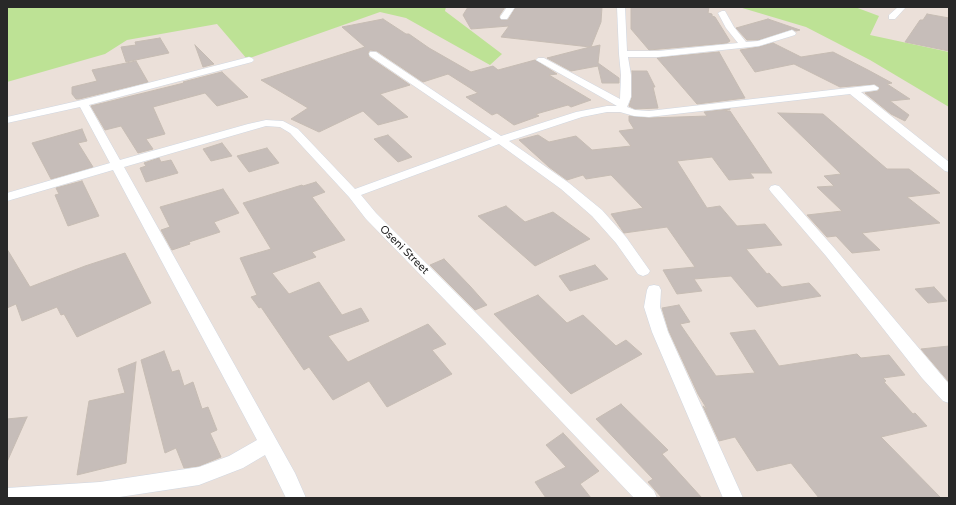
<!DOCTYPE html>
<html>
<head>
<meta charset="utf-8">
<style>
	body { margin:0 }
	#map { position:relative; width:956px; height:505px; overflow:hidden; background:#ebe0d9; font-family:"Varela Round",sans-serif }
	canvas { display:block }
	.frame { position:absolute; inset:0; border:8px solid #282828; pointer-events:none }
</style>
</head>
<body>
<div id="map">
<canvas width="956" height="505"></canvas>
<div class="frame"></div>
</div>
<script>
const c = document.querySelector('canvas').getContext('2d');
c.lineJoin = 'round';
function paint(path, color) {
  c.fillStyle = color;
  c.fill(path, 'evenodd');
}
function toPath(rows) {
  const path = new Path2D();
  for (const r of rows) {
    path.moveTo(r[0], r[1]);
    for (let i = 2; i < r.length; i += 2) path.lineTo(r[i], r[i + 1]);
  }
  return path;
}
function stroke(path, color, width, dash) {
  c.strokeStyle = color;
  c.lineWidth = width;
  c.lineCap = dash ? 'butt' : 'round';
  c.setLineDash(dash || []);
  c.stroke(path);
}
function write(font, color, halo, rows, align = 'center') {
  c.font = font + ' "Varela Round",sans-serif';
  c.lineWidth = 3;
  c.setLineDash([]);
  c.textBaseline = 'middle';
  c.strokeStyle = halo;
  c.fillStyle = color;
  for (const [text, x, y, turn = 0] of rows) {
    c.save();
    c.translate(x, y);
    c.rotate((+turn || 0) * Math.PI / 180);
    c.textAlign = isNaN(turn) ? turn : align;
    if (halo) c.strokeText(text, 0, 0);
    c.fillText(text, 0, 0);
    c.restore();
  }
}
paint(toPath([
	[7,7,446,7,445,11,502,54,490,65,406,18,380,12,247,59,217,24,127,40,105,54,7,82],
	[739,7,855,7,879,16,870,35,949,52,949,107,870,60,806,27]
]), '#bde295');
const building = toPath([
	[468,7,505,7,499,16,501,20,508,20,516,7,602,7,601,22,591,47,600,45,598,63,619,78,619,83,602,83,598,66,571,71,547,58,590,47,501,37,509,26,471,29,463,15,468,7],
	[631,7,709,7,708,13,712,14,712,16,715,17,730,41,727,43,649,50,631,29,631,7],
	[927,14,949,18,949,51,905,42,920,20,923,20,927,14],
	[383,19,406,34,409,34,429,48,471,72,493,66,498,70,535,60,557,74,549,75,591,100,571,107,568,105,536,114,539,116,514,125,497,113,492,115,466,97,478,93,448,74,423,82,377,51,370,50,368,53,369,57,410,85,380,94,408,117,378,125,363,111,319,132,291,119,308,108,261,80,365,47,342,27,383,19],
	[768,19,800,30,796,31,792,29,758,40,747,40,736,28,768,19],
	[160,38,169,53,126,62,121,47,136,45,135,42,160,38],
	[773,43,801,57,833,52,868,70,892,83,887,84,910,99,890,101,909,115,905,121,891,114,865,93,878,91,880,88,875,84,840,87,794,64,755,72,740,50,759,47,773,43],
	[195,45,214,64,203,67,195,45],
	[719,52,745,98,697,104,657,58,719,52],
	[136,61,148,82,79,99,76,99,72,94,72,87,97,81,92,70,136,61],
	[632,71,647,71,655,87,653,87,658,108,635,109,629,106,632,97,632,71],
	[222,72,248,97,217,106,205,93,153,107,165,134,146,139,153,149,138,153,121,126,105,130,91,106,184,83,183,82,222,72],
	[730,109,725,111,730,111,772,173,750,173,754,178,729,180,712,157,677,161,707,208,720,206,737,226,765,224,782,245,746,249,767,274,769,273,782,287,809,283,821,296,757,307,731,276,694,279,702,291,677,294,663,270,695,267,667,227,624,233,611,214,643,208,611,175,586,179,583,175,567,180,549,167,519,140,538,135,549,142,576,136,592,150,631,146,619,131,634,129,629,121,629,116,649,118,707,116,704,112,730,109],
	[778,113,823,114,887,169,909,169,940,193,907,197,940,223,862,233,880,250,852,253,836,236,827,237,807,215,842,211,817,187,834,186,824,176,841,174,778,113],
	[82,129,87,141,78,143,93,167,51,179,32,143,82,129],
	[388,135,412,157,398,162,374,139,388,135],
	[222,143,232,156,211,161,203,149,222,143],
	[267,148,279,163,249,172,237,156,267,148],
	[159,158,161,162,171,160,178,173,146,182,140,168,146,166,144,163,159,158],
	[82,181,99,216,68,226,55,195,59,194,56,188,82,181],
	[316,182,325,192,312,197,345,240,312,252,316,257,272,273,289,294,319,282,342,315,361,308,369,321,328,336,348,362,428,324,446,344,432,350,452,374,387,407,369,381,333,400,309,367,304,370,261,307,259,308,251,297,257,295,240,258,271,249,243,203,302,185,303,186,316,182],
	[223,189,239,213,214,222,220,232,189,242,190,244,172,250,161,230,170,227,160,207,223,189],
	[506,206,525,222,553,212,590,239,535,266,478,216,506,206],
	[7,249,30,287,85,266,125,253,151,303,77,337,64,314,61,315,57,307,22,321,16,304,7,308,7,249],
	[444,259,470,286,487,305,475,310,430,265,444,259],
	[595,265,608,279,570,291,559,276,595,265],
	[934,287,947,301,928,303,915,289,934,287],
	[538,295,567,323,583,315,616,346,626,340,642,354,571,394,494,314,538,295],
	[679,305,690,322,680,324,716,376,755,373,730,333,755,330,779,366,857,354,861,358,889,355,905,375,883,378,886,381,884,382,913,414,915,413,927,426,881,437,941,498,819,498,791,463,757,471,735,437,719,441,703,406,707,409,698,394,669,331,662,308,679,305],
	[949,346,949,382,921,349,949,346],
	[164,351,172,372,179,370,184,386,193,382,202,409,208,407,217,430,210,433,221,457,199,466,184,468,176,448,165,453,141,360,164,351],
	[136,362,126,463,77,475,89,401,125,393,118,369,136,362],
	[621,404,668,450,662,454,702,498,662,498,648,482,653,479,596,419,621,404],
	[27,417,7,462,7,419,27,417],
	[563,433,599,471,580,484,591,498,546,498,535,482,566,467,546,445,563,433]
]);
paint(building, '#c6bdb9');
stroke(building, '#c6bcb3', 1);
const minor = toPath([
	[507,7,515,7,507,19,501,19,500,17,507,7],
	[617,7,625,7,627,51,658,51,738,43,726,28,718,13,722,11,725,11,734,27,746,42,758,41,792,30,796,33,795,35,759,46,658,57,628,57,631,75,631,97,627,107,635,110,649,111,874,85,879,88,877,90,861,92,949,162,949,172,945,171,850,94,649,117,634,116,620,112,607,112,582,117,509,141,569,183,602,210,626,237,650,271,648,274,643,276,638,274,616,243,592,216,561,189,499,144,361,195,376,213,654,491,657,498,634,498,485,341,366,219,349,197,290,133,280,127,266,126,124,167,295,473,306,498,286,498,265,455,243,468,199,485,113,498,7,498,7,488,100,482,199,467,229,456,257,440,113,170,7,201,7,193,110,163,80,107,7,123,7,117,82,100,249,57,252,58,254,60,252,62,89,105,120,160,248,124,266,120,283,121,298,129,355,189,492,139,370,56,369,54,370,52,376,52,501,136,576,112,607,106,617,106,536,60,538,58,544,58,620,99,621,75,619,54,617,7],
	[898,7,906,7,895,19,889,19,889,15,898,7],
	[775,185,779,186,836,250,949,384,949,403,943,401,922,378,826,256,771,192,769,189,771,186,775,185],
	[654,285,659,286,661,290,660,307,668,332,743,498,723,498,652,332,644,307,647,290,649,286,654,285]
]);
stroke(minor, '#cfd6e1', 1);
paint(minor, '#fff');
write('11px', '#282828', '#fff', [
	["Oseni Street",404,250,45]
]);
</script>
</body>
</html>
